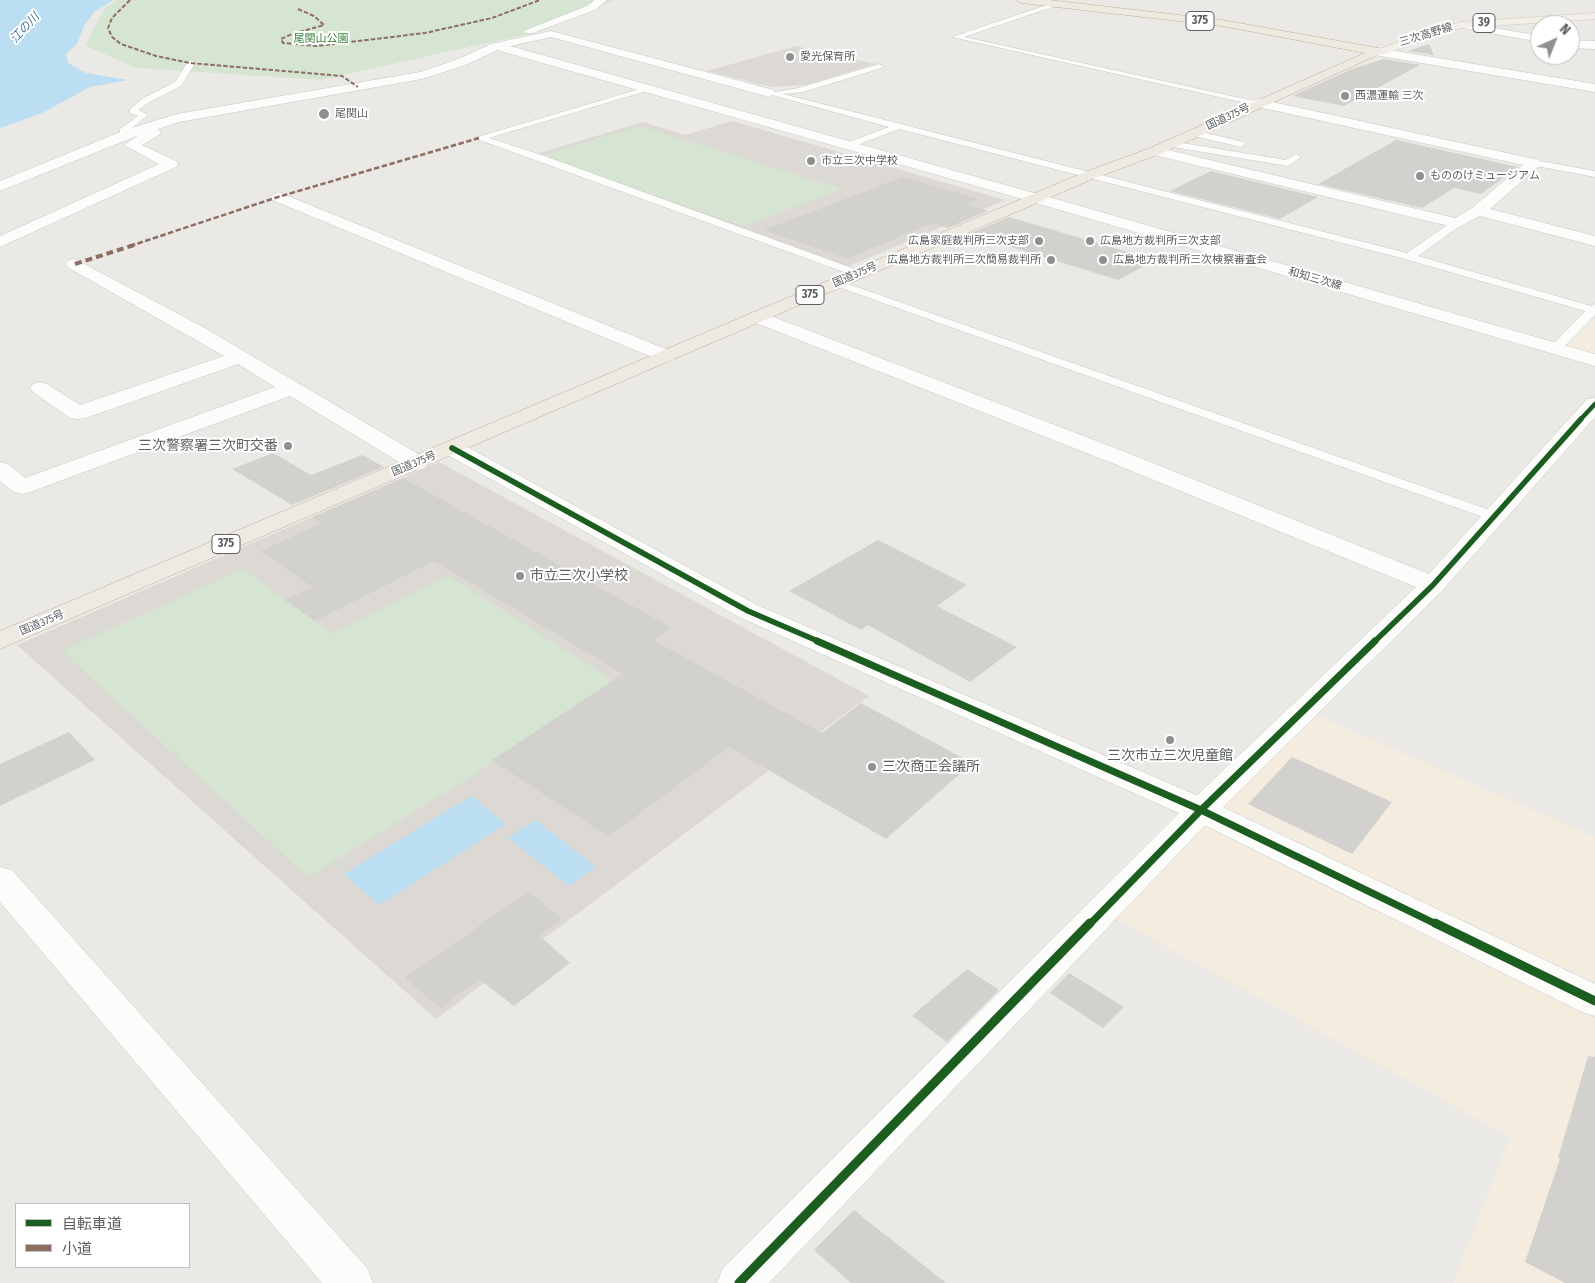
<!DOCTYPE html>
<html>
<head>
<meta charset="utf-8">
<style>
	body { margin:0 }
	#map { position:relative; width:1595px; height:1283px; overflow:hidden; background:#ebe9e5; font-family:"Fira Sans Condensed","Noto Sans JP",sans-serif }
	canvas { display:block }
	.legend { position:absolute; left:15px; top:1203px; width:175px; height:65px; box-sizing:border-box; background:#fff; border:1px solid #bdbfc0; margin:0; padding:6px 9px; list-style:none; font-size:15px; color:#5b5f62 }
	.legend li { display:flex; align-items:center; gap:10px; height:25px }
	.legend b { width:25px; border:1px solid #bdbfc0 }
	.north { position:absolute; left:1530px; top:15px; width:50px; height:50px; box-sizing:border-box; background:#fff; border:1px solid #bdbfc0; border-radius:50%; rotate:44deg; font-size:14px; font-weight:700; line-height:20px; text-align:center; color:#5b5f62 }
	.north::after { content:''; display:block; margin:auto; width:18px; height:22px; background:#8d8f90; clip-path:polygon(50% 0,100% 100%,50% 72%,0 100%) }
</style>
</head>
<body>
<div id="map">
<canvas width="1595" height="1283"></canvas>
<ul class="legend">
<li><b style="height:6px;background:#1b5e20"></b>自転車道</li>
<li><b style="height:6px;background:#8d6e63"></b>小道</li>
</ul>
<div class="north">N</div>
</div>
<script>
const c = document.querySelector('canvas').getContext('2d');
c.lineJoin = 'round';
function paint(path, color) {
  c.fillStyle = color;
  c.fill(path, 'evenodd');
}
function toPath(rows) {
  const path = new Path2D();
  for (const r of rows) {
    path.moveTo(r[0], r[1]);
    for (let i = 2; i < r.length; i += 2) path.lineTo(r[i], r[i + 1]);
  }
  return path;
}
function stroke(path, color, width, dash) {
  c.strokeStyle = color;
  c.lineWidth = width;
  c.lineCap = dash ? 'butt' : 'round';
  c.setLineDash(dash || []);
  c.stroke(path);
}
function write(font, color, halo, rows, align = 'center') {
  c.font = font + ' "Fira Sans Condensed","Noto Sans JP",sans-serif';
  c.lineWidth = 4;
  c.setLineDash([]);
  c.textBaseline = 'middle';
  c.strokeStyle = halo;
  c.fillStyle = color;
  for (const [text, x, y, turn = 0] of rows) {
    c.save();
    c.translate(x, y);
    c.rotate((+turn || 0) * Math.PI / 180);
    c.textAlign = isNaN(turn) ? turn : align;
    if (halo) c.strokeText(text, 0, 0);
    c.fillText(text, 0, 0);
    c.restore();
  }
}
paint(toPath([
	[1593,320,1595,320,1595,355,1565,347],
	[1309,712,1595,837,1595,1283,1453,1283,1510,1137,1102,911]
]), '#f4eddf');
paint(toPath([
	[796,46,875,64,806,85,771,87,707,71],
	[732,121,1005,200,847,267,529,156,643,122,685,135],
	[439,462,869,696,436,1019,17,645]
]), '#dcd9d5');
paint(toPath([
	[118,0,615,0,541,31,321,80,137,68,85,46,105,8],
	[639,126,842,189,743,226,540,156],
	[243,569,332,634,449,576,620,685,308,877,62,651]
]), '#d6e5d1');
paint(toPath([
	[0,0,114,0,94,12,84,26,77,44,66,54,68,63,86,73,128,80,90,87,42,113,0,128],
	[471,796,506,824,379,905,344,874],
	[535,820,596,867,569,886,508,838]
]), '#bcdef2');
paint(toPath([
	[1429,44,1434,55,1408,51],
	[1384,59,1420,65,1344,106,1292,96,1352,69],
	[1396,140,1518,167,1481,194,1454,188,1422,208,1318,184],
	[1211,171,1318,197,1280,219,1170,191],
	[903,177,978,199,966,204,988,211,948,228,932,223,847,259,764,230],
	[1009,217,1155,260,1118,280,969,234],
	[273,453,311,475,362,455,384,467,292,505,232,469],
	[403,478,672,628,653,640,822,733,861,703,972,763,886,839,729,747,608,837,492,760,623,674,434,561,315,621,285,600,312,587,261,551,322,523,312,517],
	[878,540,967,585,937,606,1017,647,970,682,868,625,861,630,789,591],
	[69,732,95,760,0,806,0,764],
	[1292,757,1392,802,1352,854,1248,804],
	[529,891,561,919,540,936,570,963,514,1006,479,979,440,1008,405,978],
	[967,969,999,990,947,1042,912,1016],
	[1069,973,1124,1007,1103,1028,1050,993],
	[1588,1056,1595,1057,1595,1283,1565,1283,1525,1262,1560,1159,1558,1158],
	[854,1210,946,1283,851,1283,814,1250]
]), '#d2d1ce');
const lane = toPath([
	[1056,2,1058,5,964,37,1263,103,1259,106,952,37,1056,2],
	[189,60,196,62,181,86,148,103,139,110,148,115,127,132,126,138,120,138,120,129,138,116,130,113,130,109,142,99,175,82,189,60],
	[879,64,883,66,882,68,803,92,783,94,1407,253,1453,221,1461,221,1461,225,1418,256,1591,306,1595,304,1595,315,1560,351,1552,351,1550,348,1552,345,1585,311,1405,259,899,129,852,147,846,147,846,143,889,127,765,93,769,91,775,92,799,88,879,64],
	[643,88,650,90,489,138,542,155,863,272,863,276,855,276,474,138,643,88],
	[1193,130,1244,142,1246,144,1241,147,1190,135,1190,131,1193,130],
	[1170,141,1286,160,1296,154,1301,157,1288,166,1167,146,1165,144,1170,141],
	[1534,160,1595,171,1595,177,1531,165,1531,161,1534,160],
	[837,280,1501,514,1504,517,1501,520,1491,520,833,285,833,281,837,280]
]);
const street = toPath([
	[595,0,607,0,595,10,533,33,525,33,523,31,587,6,595,0],
	[1461,22,1540,36,1540,42,1457,27,1455,25,1461,22],
	[551,31,774,90,775,93,769,97,551,37,510,46,1041,195,1043,198,1035,203,1029,201,497,50,466,65,422,79,179,122,158,129,161,132,159,135,142,145,176,161,178,164,176,167,0,247,0,236,159,164,124,145,139,135,0,191,0,181,125,130,177,114,420,72,458,59,491,44,551,31],
	[1570,40,1595,41,1595,49,1570,48,1570,40],
	[1378,48,1595,84,1595,92,1374,55,1374,49,1378,48],
	[1259,99,1539,160,1541,163,1539,166,1490,209,1595,236,1595,246,1480,216,1457,228,1150,154,1148,151,1155,147,1455,218,1472,208,1523,165,1254,106,1252,103,1254,100,1259,99],
	[278,192,673,352,676,356,673,360,666,362,659,360,272,200,270,197,278,192],
	[75,259,203,327,425,458,428,463,425,468,417,470,409,468,290,396,30,492,22,494,14,492,0,481,0,462,8,464,25,478,275,387,238,364,86,418,78,419,70,418,33,392,30,388,33,384,40,382,47,384,80,405,224,356,69,268,66,264,69,260,75,259],
	[758,311,1133,455,1429,574,1587,399,1595,398,1595,417,1442,591,1212,818,769,1283,717,1283,723,1268,1190,802,1416,587,1117,465,751,321,749,317,751,313,758,311],
	[0,867,12,870,367,1268,373,1283,322,1283,0,902,0,867]
]);
const secondary = toPath([
	[1035,193,1595,354,1595,366,1029,201,1027,198,1029,195,1035,193],
	[452,441,460,443,757,605,1212,802,1595,984,1595,1016,1582,1012,1190,818,739,617,444,453,441,448,444,443,452,441]
]);
const primary = toPath([
	[1595,13,1595,19,1461,28,1442,33,1382,55,1374,55,1372,52,1435,28,1461,22,1595,13]
]);
const highway = toPath([
	[1016,0,1049,0,1222,20,1378,48,1384,52,1160,154,1095,178,0,649,0,631,1085,172,1150,148,1365,53,1222,26,1021,3,1016,0]
]);
stroke(lane, '#c6c6c6', 1);
stroke(street, '#c6c6c6', 1);
stroke(secondary, '#c7c7c7', 1);
stroke(primary, '#d1c7b5', 1);
stroke(highway, '#bfaf95', 1);
paint(lane, '#fcfcfb');
paint(street, '#fcfcfb');
paint(secondary, '#fcfcfb');
paint(primary, '#f1efe8');
paint(highway, '#eee9e1');
stroke(toPath([
	[130,0,112,18,108,28,112,37,121,44,156,56,190,63,342,76,358,87],
	[298,9,314,16,324,25,292,34,281,39,283,43,317,46,425,33,492,18,540,0]
]), '#8d6e63', 2, [4.5, 2]);
stroke(toPath([
	[130,246,278,197,479,138]
]), '#8d6e63', 2.5, [5.5, 2.5]);
stroke(toPath([
	[75,264,134,245]
]), '#8d6e63', 4, [7, 4]);
stroke(toPath([
	[1580,420,1595,404]
]), '#1b5e20', 4.5);
stroke(toPath([
	[452,448,748,611,820,642],
	[1374,642,1433,585,1581,419]
]), '#1b5e20', 5.5);
stroke(toPath([
	[817,641,1201,810,1438,925],
	[1089,925,1201,810,1375,641]
]), '#1b5e20', 7);
stroke(toPath([
	[1435,923,1595,1001],
	[739,1283,1090,923]
]), '#1b5e20', 9);
for (const [x, y, r, color] of [
	[790,57,5,"#8d8f90"],
	[1345,96,5,"#8d8f90"],
	[324,114,6,"#8d8f90"],
	[811,161,5,"#8d8f90"],
	[1420,176,5,"#8d8f90"],
	[1039,241,5,"#8d8f90"],
	[1090,241,5,"#8d8f90"],
	[1051,260,5,"#8d8f90"],
	[1103,260,5,"#8d8f90"],
	[288,446,5,"#8d8f90"],
	[520,576,5,"#8d8f90"],
	[1170,740,5,"#8d8f90"],
	[872,767,5,"#8d8f90"]
]) {
  const dot = new Path2D();
  dot.arc(x, y, r, 0, 2 * Math.PI);
  c.fillStyle = color;
  c.fill(dot);
  stroke(dot, '#fff', 2);
}
write('11px', '#5b5f62', '#fff', [
	["三次高野線",1426,35,-17],
	["国道375号",1228,117,-25],
	["国道375号",855,275,-23],
	["和知三次線",1315,279,16],
	["国道375号",414,464,-23],
	["国道375号",42,623,-23]
]);
write('11px', '#3d813c', '#fff', [
	["尾関山公園",321,39]
]);
write('11px', '#5b5f62', '#fff', [
	["愛光保育所",800,57],
	["西濃運輸 三次",1355,96],
	["尾関山",335,114],
	["市立三次中学校",821,161],
	["もののけミュージアム",1430,176],
	["広島家庭裁判所三次支部",1029,241,"right"],
	["広島地方裁判所三次支部",1100,241],
	["広島地方裁判所三次簡易裁判所",1041,260,"right"],
	["広島地方裁判所三次検察審査会",1113,260]
], 'left');
for (const [x, y, w] of [
	[1200,21,28],
	[1484,23,22],
	[810,295,28],
	[226,544,28]
]) {
  const box = new Path2D();
  box.roundRect(x - w / 2, y - 9.5, w, 19, 4);
  c.fillStyle = '#fff';
  c.fill(box);
  stroke(box, '#5b5f62', 1);
}
write('bold 12px', '#5b5f62', null, [
	["375",1200,21],
	["39",1484,23],
	["375",810,295],
	["375",226,544]
]);
write('italic 12px', '#44779f', '#fff', [
	["江の川",25,28,-47]
]);
write('14px', '#5b5f62', '#fff', [
	["三次警察署三次町交番",278,446,"right"],
	["市立三次小学校",530,576],
	["三次市立三次児童館",1170,756,"center"],
	["三次商工会議所",882,767]
], 'left');
</script>
</body>
</html>
